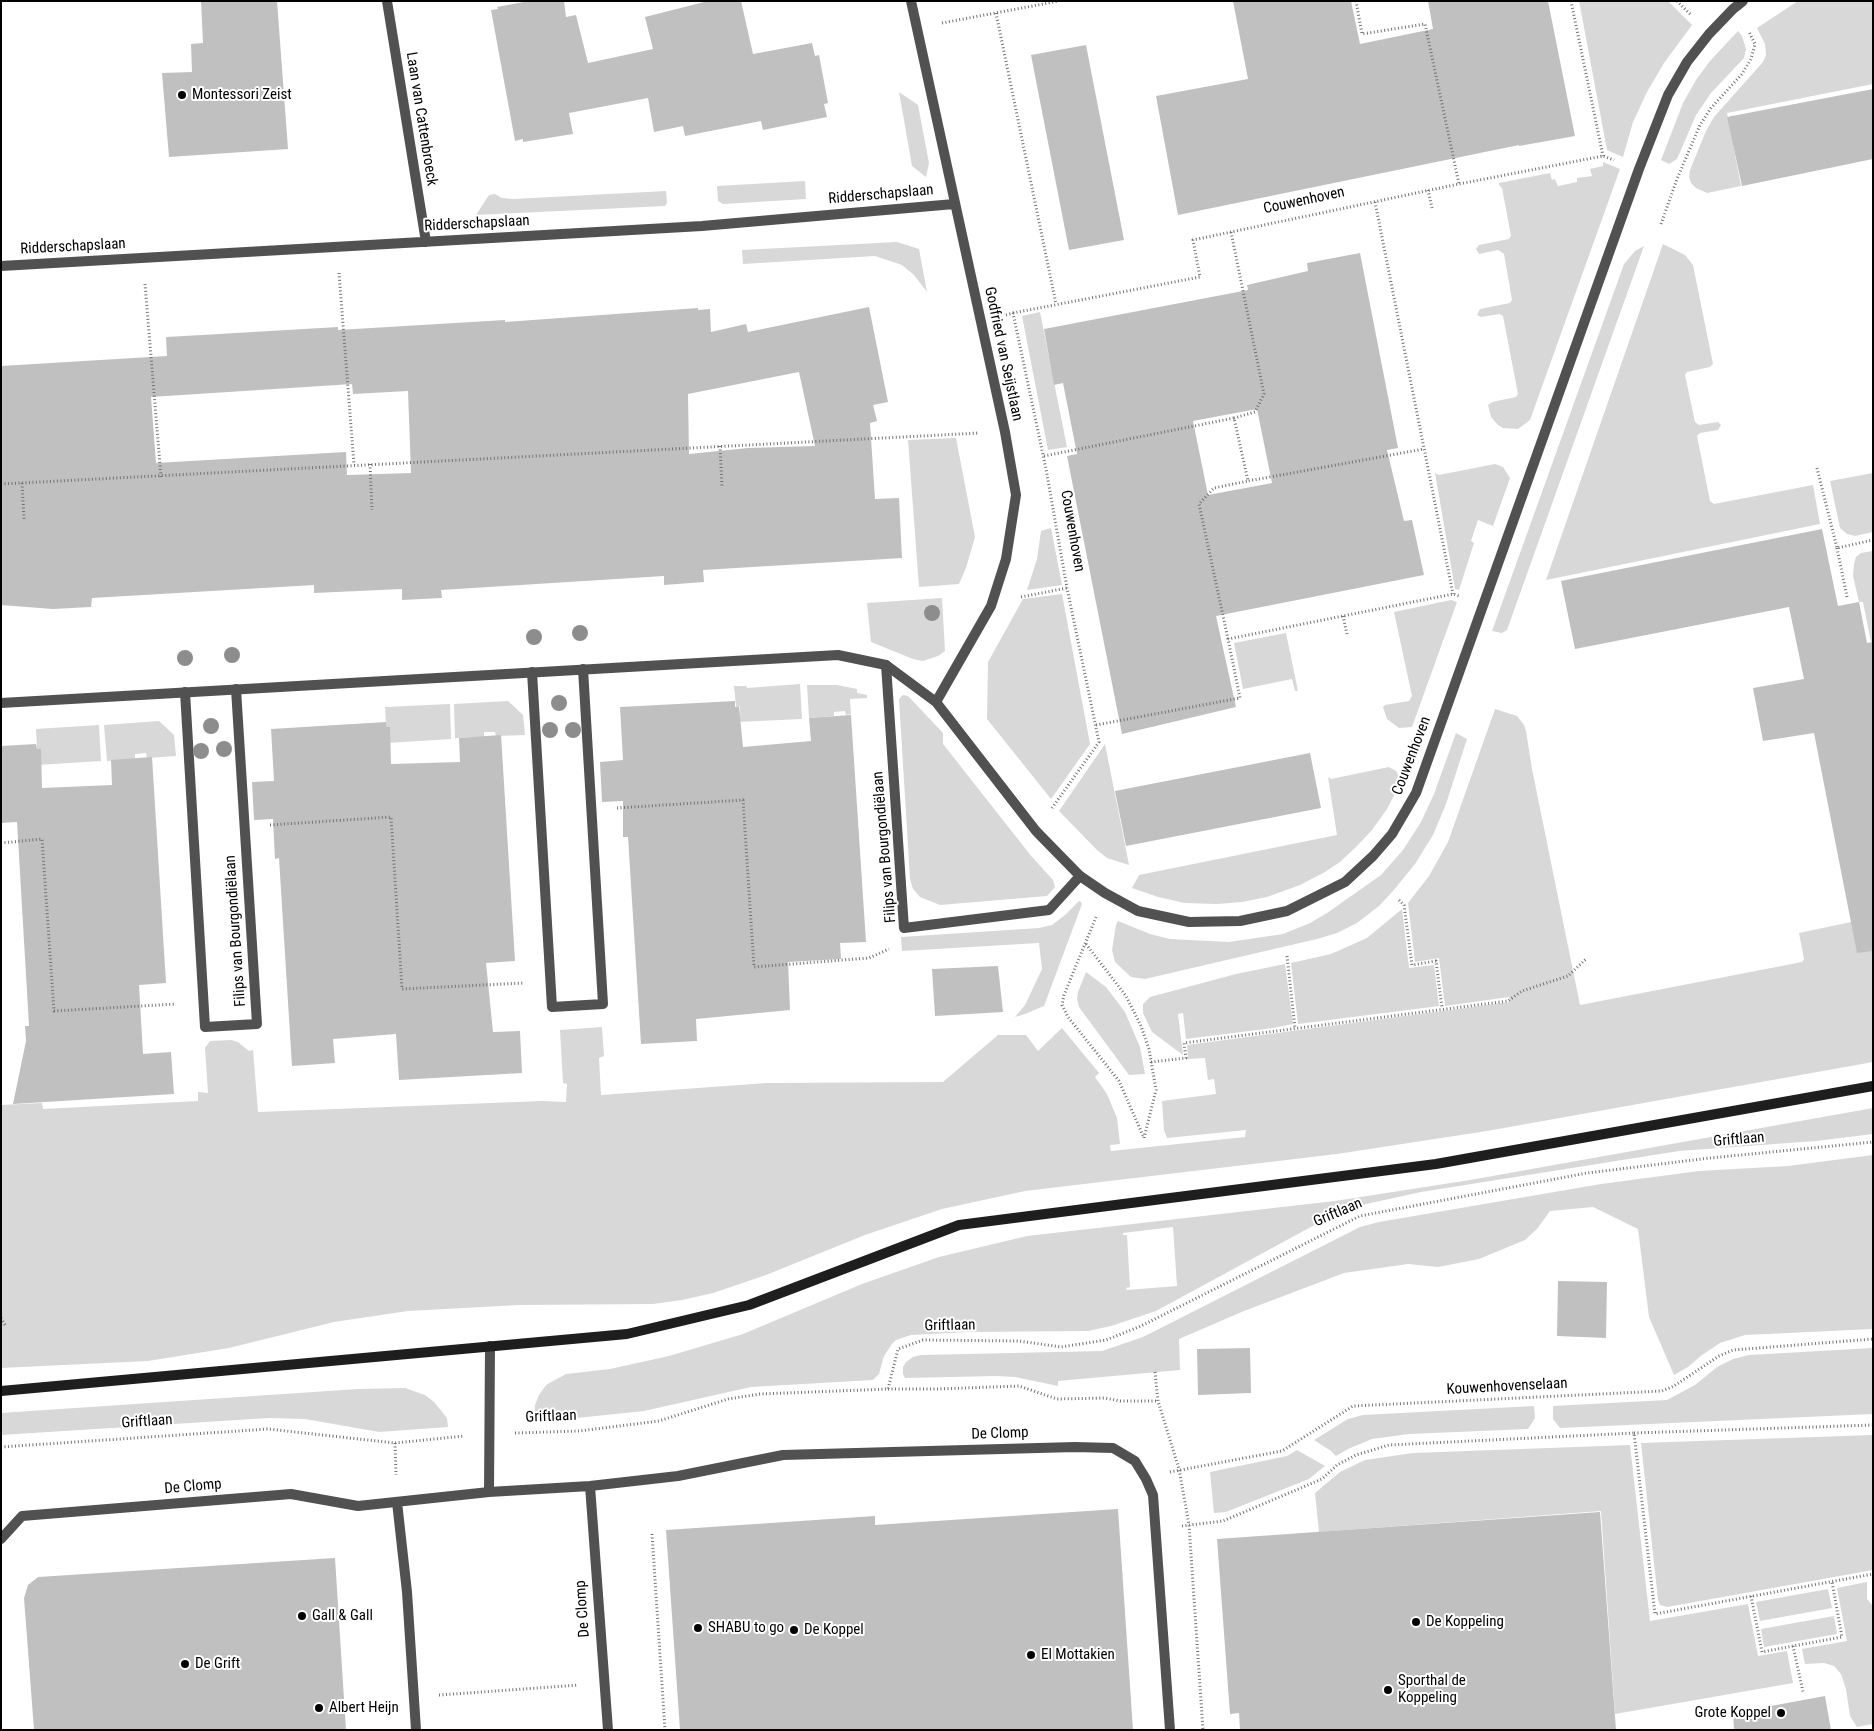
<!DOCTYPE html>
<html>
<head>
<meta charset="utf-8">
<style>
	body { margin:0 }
	#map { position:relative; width:1874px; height:1731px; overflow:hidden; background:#fff; font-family:"Roboto Condensed",sans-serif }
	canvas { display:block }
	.frame { position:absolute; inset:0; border:2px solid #000; pointer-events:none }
</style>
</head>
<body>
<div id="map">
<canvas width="1874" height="1731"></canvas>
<div class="frame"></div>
</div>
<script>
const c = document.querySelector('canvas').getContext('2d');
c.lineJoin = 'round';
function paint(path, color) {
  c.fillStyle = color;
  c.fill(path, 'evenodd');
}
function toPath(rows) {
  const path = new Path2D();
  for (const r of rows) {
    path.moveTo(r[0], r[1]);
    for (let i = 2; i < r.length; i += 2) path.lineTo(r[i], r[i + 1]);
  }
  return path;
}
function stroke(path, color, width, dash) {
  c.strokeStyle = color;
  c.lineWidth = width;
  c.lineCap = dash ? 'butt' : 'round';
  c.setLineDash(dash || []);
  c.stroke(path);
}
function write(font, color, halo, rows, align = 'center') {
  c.font = font + ' "Roboto Condensed",sans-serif';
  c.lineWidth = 4;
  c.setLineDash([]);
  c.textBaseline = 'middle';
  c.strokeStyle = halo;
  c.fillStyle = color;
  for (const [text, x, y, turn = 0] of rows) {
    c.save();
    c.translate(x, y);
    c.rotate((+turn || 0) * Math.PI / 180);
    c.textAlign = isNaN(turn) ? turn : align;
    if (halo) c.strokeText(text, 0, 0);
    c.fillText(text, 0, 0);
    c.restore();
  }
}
paint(toPath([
	[1579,1,1668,1,1692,25,1664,63,1647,92,1633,122,1623,157,1607,150],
	[1798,1,1873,1,1873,84,1727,113,1741,186,1707,193,1696,188,1691,183,1689,177,1690,170,1706,131,1714,117,1763,62,1766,55,1765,44,1757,28],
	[1738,31,1742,36,1746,49,1744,58,1711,93,1696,115,1677,159,1669,164,1661,160,1683,103,1696,80,1710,61],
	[899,92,918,105,929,163,926,177,912,166],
	[1603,162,1620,169,1530,420,1518,429,1503,428,1498,425,1491,417,1488,405,1492,402,1516,397,1518,394,1503,316,1500,314,1481,317,1477,315,1480,309,1510,303,1512,300,1504,254,1498,250,1479,254,1476,249,1479,245,1509,239,1511,236,1502,188,1499,185,1499,183,1550,173,1552,180,1555,179,1558,186,1577,182,1577,178,1592,176,1590,169,1603,166],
	[805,181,806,199,723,204,718,201,717,186],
	[666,191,667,203,665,206,476,215,489,195,495,194,502,198,513,199],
	[897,242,919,249,927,292,914,275,902,265,875,256,743,264,742,250],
	[1663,244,1685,255,1693,265,1713,364,1710,367,1687,372,1685,375,1695,422,1699,425,1718,422,1721,425,1718,430,1700,433,1697,436,1710,501,1714,504,1813,485,1820,524,1546,580],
	[1644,246,1507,630,1502,633,1492,631,1624,264,1635,251],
	[1040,312,1067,447,1048,450,1022,316],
	[956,438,975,537,966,568,959,584,919,587,908,440],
	[1495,464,1503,467,1510,478,1493,526,1478,520,1471,541,1474,543,1459,590,1455,589,1435,473,1439,475],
	[1873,473,1873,532,1855,536,1847,534,1840,528,1830,481],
	[1051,528,1062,585,1027,590,1037,559,1041,531],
	[1873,551,1873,642,1871,642,1863,602,1859,602,1853,576,1854,564,1856,557,1861,553],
	[1062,594,1090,744,1051,799,987,719,988,662,1023,599],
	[942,598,945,651,938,656,923,661,913,659,871,642,867,603],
	[1451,600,1457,602,1412,727,1399,728,1387,719,1383,707,1385,705,1409,701,1412,696,1394,612],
	[1286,633,1298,691,1295,691,1292,679,1243,689,1234,643],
	[800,684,802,719,737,722,740,717,740,706,736,706,734,686,746,686,747,688],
	[807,685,837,685,857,689,857,693,867,695,867,698,850,699,851,714,846,715,845,711,834,712,834,716,809,718],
	[903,695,908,696,943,733,943,744,1032,857,1053,880,1055,887,1047,896,940,905,920,897,913,889,910,879,899,699],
	[508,701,523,715,525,735,496,736,495,732,484,732,484,737,455,738,454,704],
	[450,704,451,739,387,743,390,738,390,728,386,727,385,707],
	[1495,709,1517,716,1524,725,1526,731,1532,769,1580,1005,1802,962,1804,959,1799,933,1851,922,1873,949,1873,1062,1487,1131,1337,1154,1025,1191,942,1209,865,1235,766,1275,713,1293,682,1300,653,1304,519,1305,408,1311,334,1322,229,1348,148,1361,1,1368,1,1105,42,1103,43,1109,198,1101,198,1092,208,1093,205,1048,210,1041,231,1040,238,1042,249,1051,253,1050,258,1112,542,1101,566,1102,567,1084,563,1083,560,1030,602,1027,604,1056,599,1058,601,1095,767,1083,943,1082,998,1035,1026,1035,1038,1051,1062,1028,1099,1073,1095,1077,1107,1094,1117,1118,1120,1144,1110,1145,1111,1151,1245,1137,1246,1130,1167,1138,1164,1130,1162,1101,1216,1094,1214,1079,1208,1080,1205,1058,1188,1059,1187,1045,1510,1002,1509,997,1445,1006,1439,958,1415,962,1408,903,1429,876,1448,842],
	[159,721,174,735,176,756,147,758,146,753,135,754,135,759,107,761,104,725],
	[99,725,101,761,38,765,41,760,41,749,37,749,36,729],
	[1456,733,1467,739,1446,804,1433,835,1415,864,1393,891,1379,906,1357,923,1337,933,1317,939,1145,979,1131,977,1115,962,1112,950,1116,925,1118,921,1150,934,1170,939,1229,942,1283,934,1310,923,1327,913,1381,875,1403,850,1421,822,1434,794],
	[1105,744,1129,865,1107,858,1097,850,1059,811],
	[1389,767,1396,771,1400,778,1400,784,1387,809,1372,830,1357,846,1340,862,1325,872,1300,885,1267,897,1242,902,1217,904,1185,903,1158,897,1132,888,1139,875,1337,835,1328,777,1331,779],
	[1079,901,1081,902,1082,904,1044,1006,1025,1014,1015,1017,1025,1005,1042,969,1039,943,902,951,901,937,1039,928,1052,925,1065,915],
	[1402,909,1409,968,1434,965,1439,1006,1298,1024,1291,963,1331,954,1367,938],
	[1285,964,1293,1024,1273,1028,1186,1039,1183,1013,1178,1014,1183,1055,1152,1032,1143,1013,1143,1004,1150,997,1236,974],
	[1086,972,1106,987,1125,1012,1140,1047,1145,1074,1129,1075,1079,1007,1077,999,1078,992],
	[1873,1108,1873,1134,1816,1141,1679,1151,1421,1192,1366,1204,1320,1222,1156,1311,1111,1326,1088,1331,969,1332,911,1335,896,1340,892,1344,884,1356,879,1374,873,1380,751,1387,644,1411,538,1422,534,1419,535,1405,539,1395,546,1385,566,1374,610,1369,669,1356,743,1334,862,1284,939,1257,1027,1236,1335,1201,1470,1180],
	[1173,1227,1177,1286,1127,1290,1126,1288,1130,1287,1127,1235,1123,1235,1123,1233],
	[1873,1155,1873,1329,1745,1335,1720,1343,1702,1355,1688,1367,1674,1375,1649,1317,1638,1229,1593,1207,1550,1211,1537,1229,1525,1240,1479,1259,1438,1267,1408,1264,1344,1273,1244,1311,1179,1339,1180,1370,1058,1381,1058,1386,1015,1377,996,1376,905,1378,903,1374,903,1367,906,1362,913,1357,921,1355,1102,1351,1143,1337,1360,1227,1379,1222,1601,1184,1699,1171,1788,1166],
	[1873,1348,1873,1414,1560,1428,1553,1419,1553,1406,1667,1400,1695,1385,1717,1367,1733,1359,1749,1355],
	[405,1388,425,1395,434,1402,447,1418,448,1427,379,1432,305,1419,269,1418,1,1435,1,1413,358,1389],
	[1534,1406,1535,1418,1528,1429,1409,1434,1372,1439,1348,1449,1336,1456,1331,1451,1314,1440,1348,1419,1363,1415],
	[1873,1435,1873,1570,1667,1607,1660,1605,1658,1600,1641,1443],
	[1630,1445,1650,1621,1748,1604,1758,1656,1787,1651,1793,1683,1615,1714,1601,1511,1319,1532,1315,1493,1340,1472,1365,1460,1413,1453],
	[1297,1450,1325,1466,1309,1479,1226,1512,1214,1513,1210,1472,1287,1456],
	[1867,1582,1867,1599,1873,1606,1873,1724,1857,1727,1850,1716,1846,1689,1841,1674,1834,1666,1824,1663,1805,1664,1802,1649,1847,1641,1837,1588],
	[1828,1589,1832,1608,1760,1621,1756,1602],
	[1834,1616,1837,1634,1764,1647,1761,1629]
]), '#d8d8d8');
paint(toPath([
	[201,1,277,1,288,149,169,157,162,73,192,72,191,44,203,43],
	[529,1,564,1,566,17,576,15,588,63,653,49,645,17,708,1,741,1,753,54,812,43,815,56,819,55,828,103,824,104,827,117,763,130,761,121,685,136,683,126,654,132,648,98,569,113,573,134,523,142,523,139,515,141,491,10,498,9,497,7],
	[1233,1,1351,1,1360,44,1433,29,1428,1,1548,1,1575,136,1519,146,1519,145,1178,215,1156,96,1248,79],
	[1086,45,1124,240,1069,250,1031,55],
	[1873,89,1873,159,1742,186,1727,117],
	[1360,253,1398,448,1387,450,1404,521,1412,520,1424,575,1216,616,1236,707,1122,734,1067,456,1077,454,1063,383,1054,385,1044,329,1248,290,1247,285,1308,271,1307,263],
	[1257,409,1272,483,1208,495,1193,421],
	[869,307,888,402,873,405,877,421,870,423,875,499,899,498,902,558,703,570,704,582,664,585,664,576,441,590,442,598,402,600,402,589,314,593,314,585,92,598,91,607,53,609,1,605,1,366,167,356,166,337,202,335,338,327,338,330,505,320,505,322,698,308,698,310,710,309,711,332,746,324,748,332],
	[799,372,815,446,748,448,689,454,688,394],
	[352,384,353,394,408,391,411,473,347,475,346,452,156,463,151,397],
	[1822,529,1838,606,1859,602,1867,643,1873,642,1873,951,1857,953,1814,733,1763,741,1753,688,1804,679,1789,607,1575,649,1561,581],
	[735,701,735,707,739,706,743,747,811,741,809,718,851,715,866,942,840,943,841,959,788,962,790,1010,696,1019,697,1041,641,1044,628,837,623,837,623,801,602,802,600,762,623,760,620,707],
	[386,722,386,727,390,727,391,764,460,762,459,738,501,735,515,961,486,963,493,1032,520,1031,522,1073,399,1080,396,1034,333,1039,335,1063,292,1066,279,858,275,859,273,819,254,820,252,782,274,781,271,729],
	[36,744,37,749,41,749,42,788,112,785,111,760,152,757,166,983,139,985,143,1054,171,1052,174,1094,13,1104,26,1041,25,1026,29,1026,17,822,1,823,1,746],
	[1310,753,1321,808,1126,846,1115,791],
	[998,966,1003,1012,935,1016,932,969],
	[1558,1281,1607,1282,1606,1338,1557,1336],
	[1250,1348,1251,1393,1198,1395,1197,1349],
	[1118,1509,1133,1730,680,1730,666,1530,875,1516,875,1525],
	[1600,1512,1616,1730,1240,1730,1239,1713,1230,1714,1217,1539],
	[335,1558,346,1730,34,1730,24,1598,28,1585,38,1577],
	[1825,1696,1831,1730,1734,1730,1733,1713]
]), '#c0c0c0');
stroke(toPath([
	[1356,1,1362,34,1425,24,1459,184],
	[1571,1,1603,156],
	[1677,1,1691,15],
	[996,13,1056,304],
	[942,23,1059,1],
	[1428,190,1432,208],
	[1375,202,1453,594],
	[1661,224,1677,179,1700,125,1711,108,1742,74,1751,59,1755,44,1749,32],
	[1231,232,1264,394,1255,412,1234,418],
	[339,273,354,465],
	[145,284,161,477],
	[1013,313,1200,277,1193,240,1459,184,1603,156,1614,160],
	[1006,315,1013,313,1046,469,1067,588,1099,742,1052,808],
	[720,446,722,487],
	[1044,456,1234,418,1248,481,1424,449],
	[370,464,372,510],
	[1817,468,1837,548,1873,540],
	[22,483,24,520],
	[1,484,979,433],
	[1837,548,1847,597],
	[1021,597,1067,588],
	[1343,616,1347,634],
	[1228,639,1199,504,1214,488,1248,481],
	[1096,725,1240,698,1228,639,1453,594,1459,596],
	[617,808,743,800,754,967,869,958,889,949],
	[270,825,391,817,402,989,524,983],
	[1,843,42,839,54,1011,176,1004],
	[1399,900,1404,905,1412,965,1436,961,1442,1008],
	[1096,917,1064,995,1062,1005,1068,1017,1119,1081,1144,1138],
	[1086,944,1126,996,1141,1026,1149,1049,1156,1090,1144,1138],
	[1287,956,1295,1028],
	[1151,1062,1186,1058,1184,1043,1508,1001,1522,991,1568,976,1587,958],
	[1,1318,5,1325],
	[1155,1372,1158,1401,1179,1469,1189,1525,1203,1730],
	[888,1389,938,1389,1019,1386,1057,1399,1105,1398,1120,1401,1158,1401],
	[515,1433,579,1431,659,1421,728,1399,760,1394,888,1389,898,1349,923,1340,1019,1341,1061,1347,1106,1340,1141,1326,1360,1216,1587,1173,1710,1158,1873,1142],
	[1634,1433,1873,1425],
	[395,1443,396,1475],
	[1,1447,268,1429,395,1443,464,1436],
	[1170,1472,1282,1451,1353,1406,1662,1391,1674,1386,1719,1356,1733,1350,1873,1339],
	[1182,1526,1223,1521,1322,1479,1337,1465,1356,1455,1389,1445,1634,1433,1655,1614,1873,1574],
	[652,1534,665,1730],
	[1751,1596,1762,1652,1793,1646,1842,1637,1832,1582],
	[1793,1646,1803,1692],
	[439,1695,578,1685]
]), '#737373', 3, [1, 2.5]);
stroke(toPath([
	[886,665,904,928,1049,910,1080,876],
	[532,672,552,1007,603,1004,583,669],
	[185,692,205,1027,257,1024,236,689]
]), '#515151', 10);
stroke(toPath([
	[387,1,426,242],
	[911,1,1005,432,1016,495,1006,559,991,606,936,702],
	[1,266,702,226,954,204],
	[1,703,838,655,886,665,936,702,1036,831,1080,876,1105,893,1138,911,1189,922,1240,921,1287,911,1345,882,1373,856,1392,834,1416,793,1639,169,1668,95,1687,62,1709,34,1733,9,1743,1],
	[590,1486,608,1730],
	[489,1492,490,1346],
	[397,1502,407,1592,416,1730],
	[1,1539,22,1516,291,1494,358,1506,489,1492,590,1486,678,1476,783,1455,1075,1447,1113,1448,1135,1461,1146,1479,1153,1495,1170,1730]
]), '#515151', 10);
stroke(toPath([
	[1,1391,627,1334,749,1305,959,1225,1436,1164,1873,1086]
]), '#1e1e1e', 10);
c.fillStyle = '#8d8d8d';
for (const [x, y] of [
	[932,613],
	[580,633],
	[534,637],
	[232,655],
	[185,658],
	[559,703],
	[211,726],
	[550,730],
	[573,730],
	[224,749],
	[201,751]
]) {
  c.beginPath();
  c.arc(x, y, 8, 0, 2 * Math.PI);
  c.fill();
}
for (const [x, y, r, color] of [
	[182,95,5,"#000"],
	[302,1616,5,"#000"],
	[1416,1622,5,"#000"],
	[698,1628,5,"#000"],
	[794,1630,5,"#000"],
	[1031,1655,5,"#000"],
	[185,1664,5,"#000"],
	[1388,1690,5,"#000"],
	[319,1708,5,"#000"],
	[1781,1713,5,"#000"]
]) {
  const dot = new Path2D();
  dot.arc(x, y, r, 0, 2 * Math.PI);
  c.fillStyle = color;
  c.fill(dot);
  stroke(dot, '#fff', 2);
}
write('15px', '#000', '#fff', [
	["Montessori Zeist",192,95],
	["Gall & Gall",312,1616],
	["De Koppeling",1426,1622],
	["SHABU to go",708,1628],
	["De Koppel",804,1630],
	["El Mottakien",1041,1655],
	["De Grift",195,1664],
	["Sporthal de",1398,1681],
	["Koppeling",1398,1698],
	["Albert Heijn",329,1708],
	["Grote Koppel",1771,1713,"right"]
], 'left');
write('15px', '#000', '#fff', [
	["Laan van Cattenbroeck",421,119,81],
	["Ridderschapslaan",881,195,-5],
	["Couwenhoven",1304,201,-12],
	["Ridderschapslaan",477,224,-3],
	["Ridderschapslaan",73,247,-3],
	["Godfried van Seijstlaan",1003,354,78],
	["Couwenhoven",1072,531,80],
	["Couwenhoven",1412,756,-69],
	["Filips van Bourgondiëlaan",885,847,-95],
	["Filips van Bourgondiëlaan",236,931,-94],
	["Griftlaan",1739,1140,-5],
	["Griftlaan",1338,1213,-23],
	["Griftlaan",950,1326,-1],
	["Kouwenhovenselaan",1507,1387,-3],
	["Griftlaan",551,1417,-2],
	["Griftlaan",147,1422,-4],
	["De Clomp",1000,1434,-2],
	["De Clomp",193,1487,-5],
	["De Clomp",583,1609,-94]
]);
</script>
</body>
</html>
